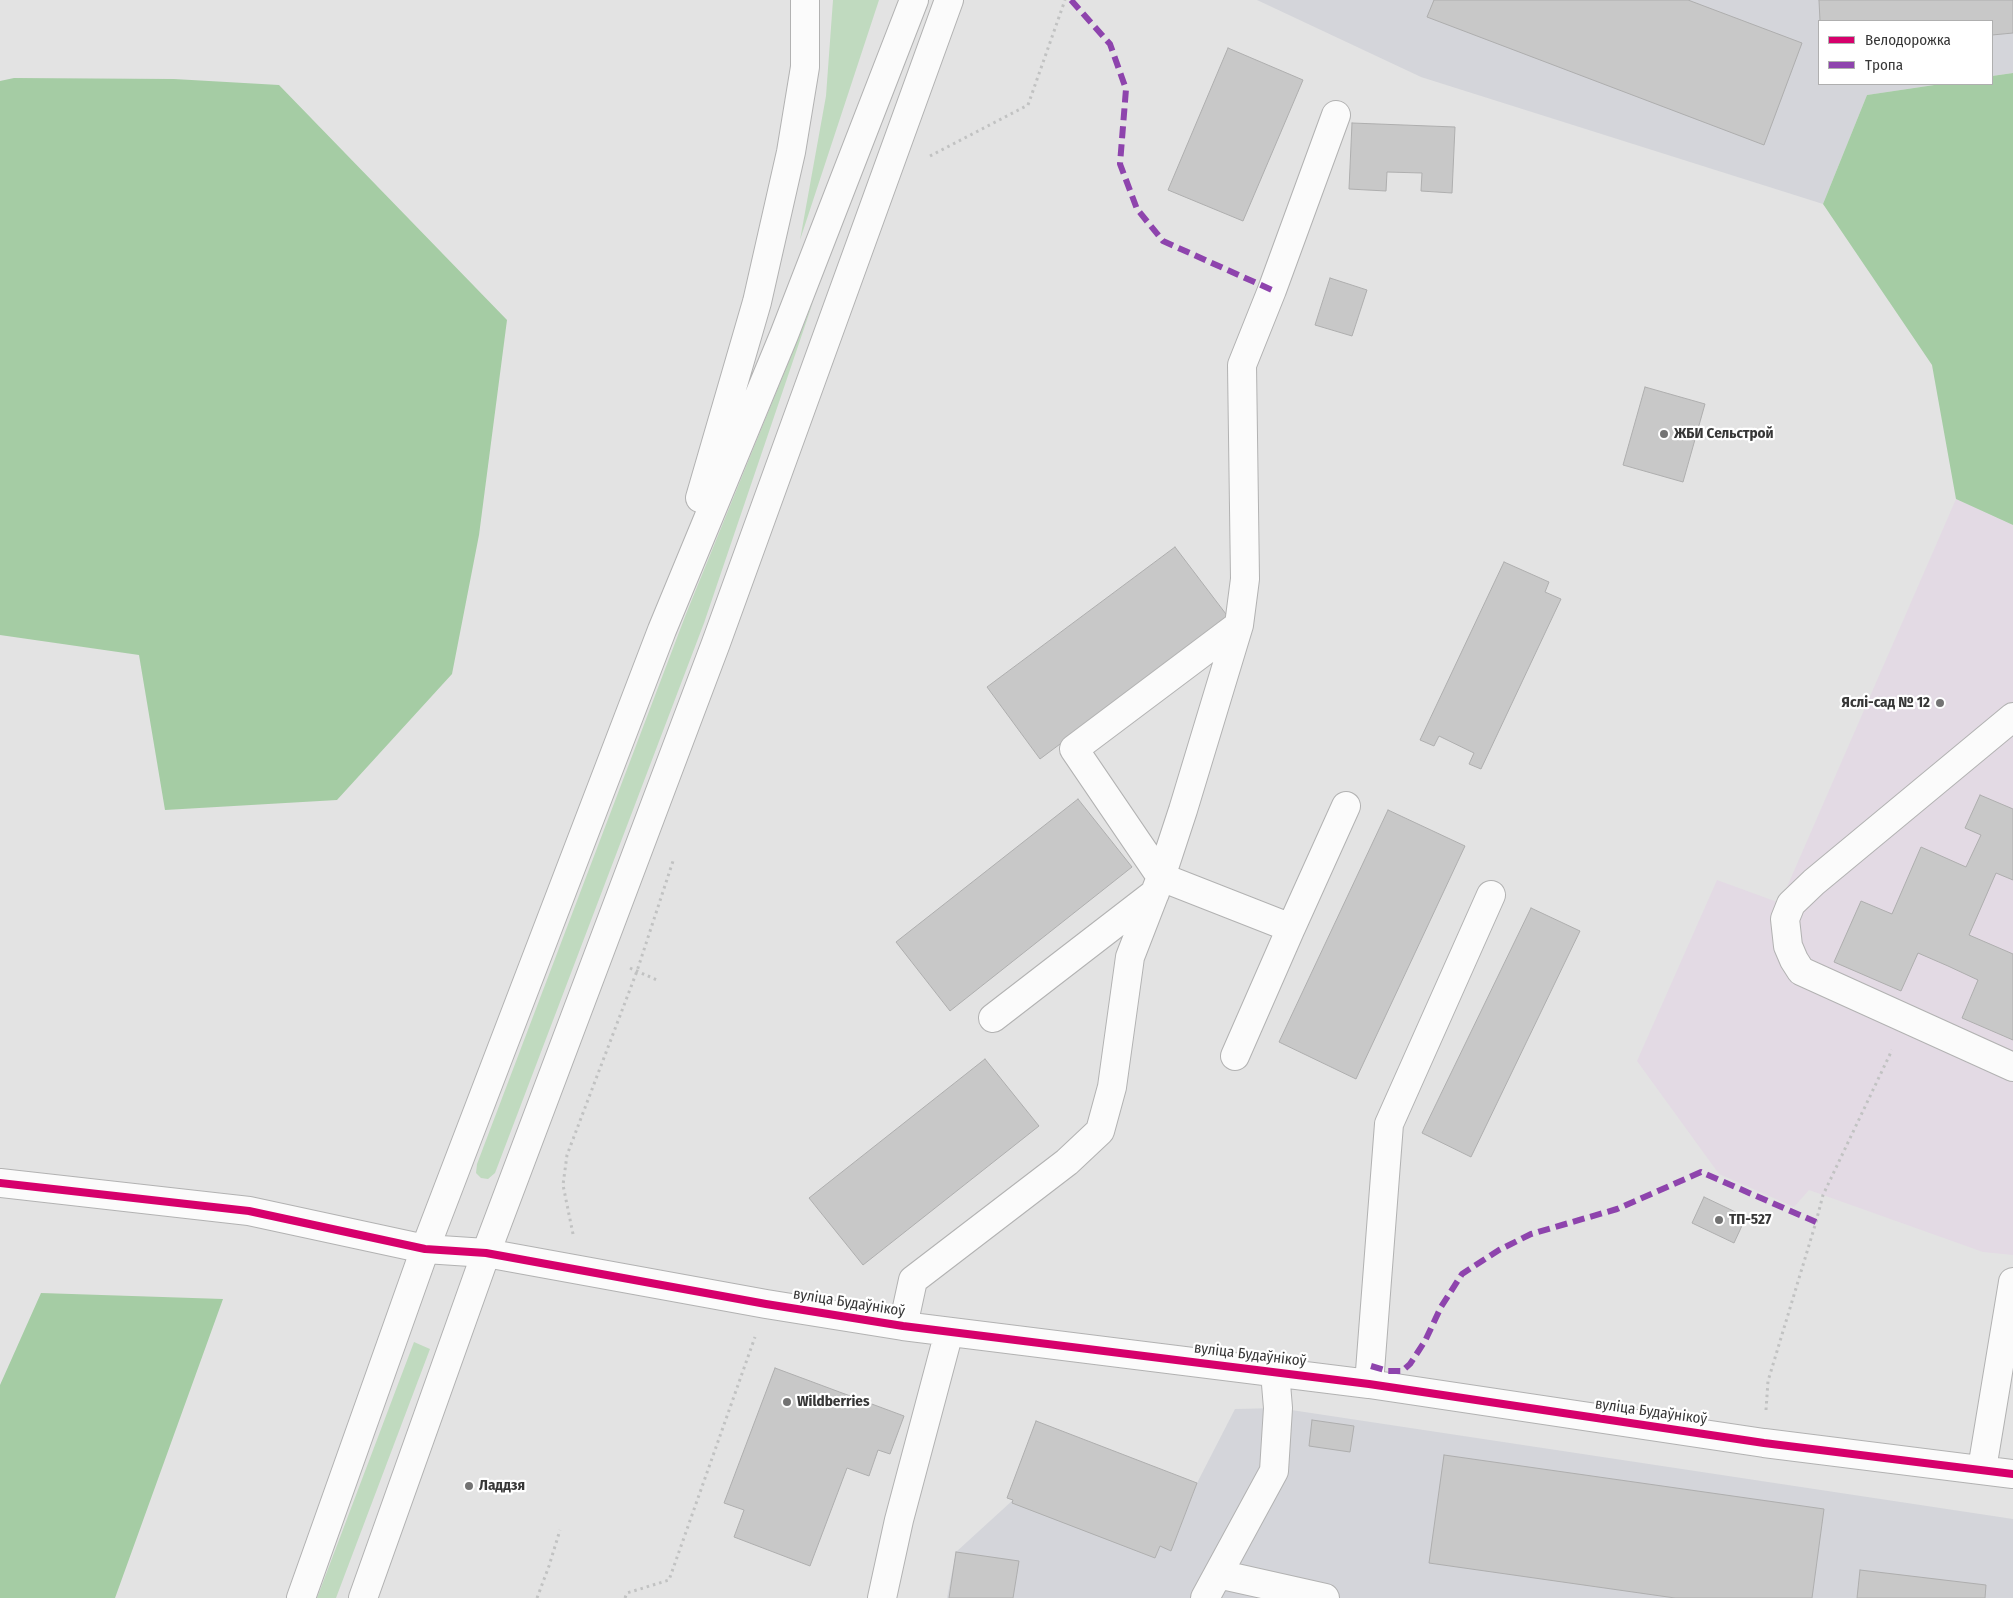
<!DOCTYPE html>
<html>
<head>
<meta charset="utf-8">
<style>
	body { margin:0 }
	#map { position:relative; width:2013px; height:1598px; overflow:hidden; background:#e3e3e3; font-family:"Fira Sans Condensed",sans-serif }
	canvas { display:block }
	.legend { position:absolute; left:1818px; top:20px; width:175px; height:65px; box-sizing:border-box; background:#fff; border:1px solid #afafaf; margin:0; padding:6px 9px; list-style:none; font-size:15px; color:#373737 }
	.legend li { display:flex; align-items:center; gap:10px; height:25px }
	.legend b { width:25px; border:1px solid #afafaf }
</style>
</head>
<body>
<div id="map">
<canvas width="2013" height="1598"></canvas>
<ul class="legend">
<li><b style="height:6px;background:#d6006c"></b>Велодорожка</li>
<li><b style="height:6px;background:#8e44ad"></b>Тропа</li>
</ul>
</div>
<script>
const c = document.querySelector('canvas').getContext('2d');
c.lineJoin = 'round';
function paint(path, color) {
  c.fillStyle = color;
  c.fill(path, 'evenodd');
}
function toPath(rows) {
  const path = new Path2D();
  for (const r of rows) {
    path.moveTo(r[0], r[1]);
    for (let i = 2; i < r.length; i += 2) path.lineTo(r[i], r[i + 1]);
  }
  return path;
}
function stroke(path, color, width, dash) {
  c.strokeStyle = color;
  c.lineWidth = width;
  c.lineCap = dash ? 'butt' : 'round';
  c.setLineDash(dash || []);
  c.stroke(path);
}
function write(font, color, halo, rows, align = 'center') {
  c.font = font + ' "Fira Sans Condensed",sans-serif';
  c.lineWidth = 4.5;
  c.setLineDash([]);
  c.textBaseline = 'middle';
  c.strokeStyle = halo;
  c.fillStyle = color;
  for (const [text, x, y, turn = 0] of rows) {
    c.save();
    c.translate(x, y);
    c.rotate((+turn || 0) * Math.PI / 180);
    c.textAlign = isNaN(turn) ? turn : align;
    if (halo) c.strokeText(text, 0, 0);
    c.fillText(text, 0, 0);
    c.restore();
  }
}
paint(toPath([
	[1257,0,2013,0,2013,73,1992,76,1992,21,1819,21,1819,84,1941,84,1867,95,1823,204,1421,77],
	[1278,1408,2013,1519,2013,1598,947,1598,956,1552,1013,1500,1155,1558,1160,1546,1171,1551,1197,1483,1235,1409]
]), '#d4d5da');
paint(toPath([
	[1956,499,2013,525,2013,1255,1983,1252,1809,1190,1794,1207,1719,1174,1637,1061,1717,880,1780,903]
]), '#e3dae4');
paint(toPath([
	[833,0,879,0,800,240,826,96],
	[813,302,704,623,495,1173,488,1179,481,1178,476,1173,477,1164,686,614],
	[414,1342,430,1349,336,1598,317,1598]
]), '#c0dabf');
paint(toPath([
	[2013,73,2013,525,1956,499,1932,365,1823,204,1867,95,1941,84,1992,84,1992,76],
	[14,78,174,79,279,85,507,320,479,535,452,674,337,800,165,810,139,655,0,635,0,81],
	[41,1293,223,1299,115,1598,0,1598,0,1385]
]), '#a5cca4');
const building = toPath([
	[1434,0,1688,0,1802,43,1764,145,1427,17,1434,0],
	[1819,0,2013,0,2013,33,1992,35,1992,21,1820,21,1819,0],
	[1228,48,1303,80,1243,221,1168,190,1228,48],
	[1352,123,1455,127,1452,193,1421,191,1422,173,1387,172,1386,191,1349,189,1352,123],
	[1330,278,1367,290,1352,336,1315,325,1330,278],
	[1645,387,1705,404,1683,482,1623,465,1645,387],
	[1175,547,1229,618,1040,759,987,687,1175,547],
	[1504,562,1549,582,1545,592,1561,599,1481,769,1469,764,1474,753,1439,736,1434,746,1420,740,1504,562],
	[1980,795,2013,809,2013,880,1996,873,1969,935,2013,954,2013,1040,1962,1018,1978,980,1948,966,1918,953,1901,991,1834,962,1861,901,1892,914,1921,847,1966,867,1981,835,1965,828,1980,795],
	[1078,799,1132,867,950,1011,896,942,1078,799],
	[1388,810,1465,846,1356,1079,1279,1042,1388,810],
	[1531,908,1580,931,1471,1157,1422,1133,1531,908],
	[985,1059,1039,1126,863,1265,809,1198,985,1059],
	[1704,1197,1746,1217,1734,1243,1692,1223,1704,1197],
	[775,1368,904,1416,890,1454,878,1450,869,1476,847,1468,810,1566,734,1537,744,1510,724,1503,775,1368],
	[1312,1420,1354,1426,1350,1452,1309,1446,1312,1420],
	[1036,1421,1197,1483,1171,1551,1160,1546,1155,1558,1012,1503,1013,1500,1007,1498,1036,1421],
	[1444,1455,1824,1509,1812,1598,1675,1598,1429,1563,1444,1455],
	[956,1552,1019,1561,1013,1598,949,1598,956,1552],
	[1860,1570,1986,1585,1985,1598,1857,1598,1860,1570]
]);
paint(building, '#c8c8c8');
stroke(building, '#aeaeae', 1);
const minor = toPath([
	[2013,717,1814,882,1791,904,1785,919,1788,946,1794,960,1801,971,2013,1067],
	[1291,928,1346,806],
	[993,1018,1155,893],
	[1235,1056,1291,928,1161,877,1074,749,1239,625],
	[0,1183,249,1211,425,1249,486,1253,766,1304,903,1326,1369,1384,1764,1443,2013,1474],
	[903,1326,913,1280,1067,1162,1100,1131,1112,1087,1130,957,1161,877,1183,810,1239,625,1245,579,1242,365,1272,290,1336,115],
	[1369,1384,1389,1124,1491,895],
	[1982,1469,2013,1282],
	[1218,1574,1325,1598],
	[882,1598,899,1520,949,1332],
	[1205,1598,1274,1471,1278,1408,1275,1372]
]);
const highway = toPath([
	[700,498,757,302,791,152,805,67,805,0],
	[301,1598,425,1249,662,630,784,335,914,0],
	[363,1598,486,1253,716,643,949,0]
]);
stroke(minor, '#b2b2b2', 30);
stroke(highway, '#b2b2b2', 30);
stroke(toPath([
	[930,156,1028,105,1065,0],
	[630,968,657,980],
	[573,1234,563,1185,567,1155,637,971,674,858],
	[1766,1410,1768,1381,1816,1222,1823,1195,1892,1050],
	[537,1598,549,1566,560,1530],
	[625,1598,627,1593,669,1580,755,1337]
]), '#c1c2c2', 3, [2.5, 4]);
stroke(minor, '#fbfbfb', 28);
stroke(highway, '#fbfbfb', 28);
stroke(toPath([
	[1071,0,1110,44,1126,89,1120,164,1137,209,1163,241,1272,290],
	[1371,1366,1388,1371,1402,1371,1410,1364,1425,1341,1441,1307,1462,1274,1499,1250,1531,1234,1617,1209,1701,1172,1816,1222]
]), '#8e44ad', 6, [12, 6]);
stroke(toPath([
	[0,1183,249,1211,425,1249,486,1253,766,1304,903,1326,1369,1384,1764,1443,2013,1474]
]), '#d6006c', 8);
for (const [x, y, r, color] of [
	[1664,434,5,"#737373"],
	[1940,703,5,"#737373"],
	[1719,1220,5,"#737373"],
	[787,1402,5,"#737373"],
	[469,1486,5,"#737373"]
]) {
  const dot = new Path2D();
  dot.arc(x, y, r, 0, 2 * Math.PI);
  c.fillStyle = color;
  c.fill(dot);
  stroke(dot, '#fff', 2);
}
write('bold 15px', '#373737', '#fff', [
	["ЖБИ Сельстрой",1674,434],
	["Яслі-сад № 12",1930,703,"right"],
	["ТП-527",1729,1220],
	["Wildberries",797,1402],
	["Ладдзя",479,1486]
], 'left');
write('15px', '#373737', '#fff', [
	["вуліца Будаўнікоў",849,1303,9],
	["вуліца Будаўнікоў",1250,1355,7],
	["вуліца Будаўнікоў",1651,1412,8]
]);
</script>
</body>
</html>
